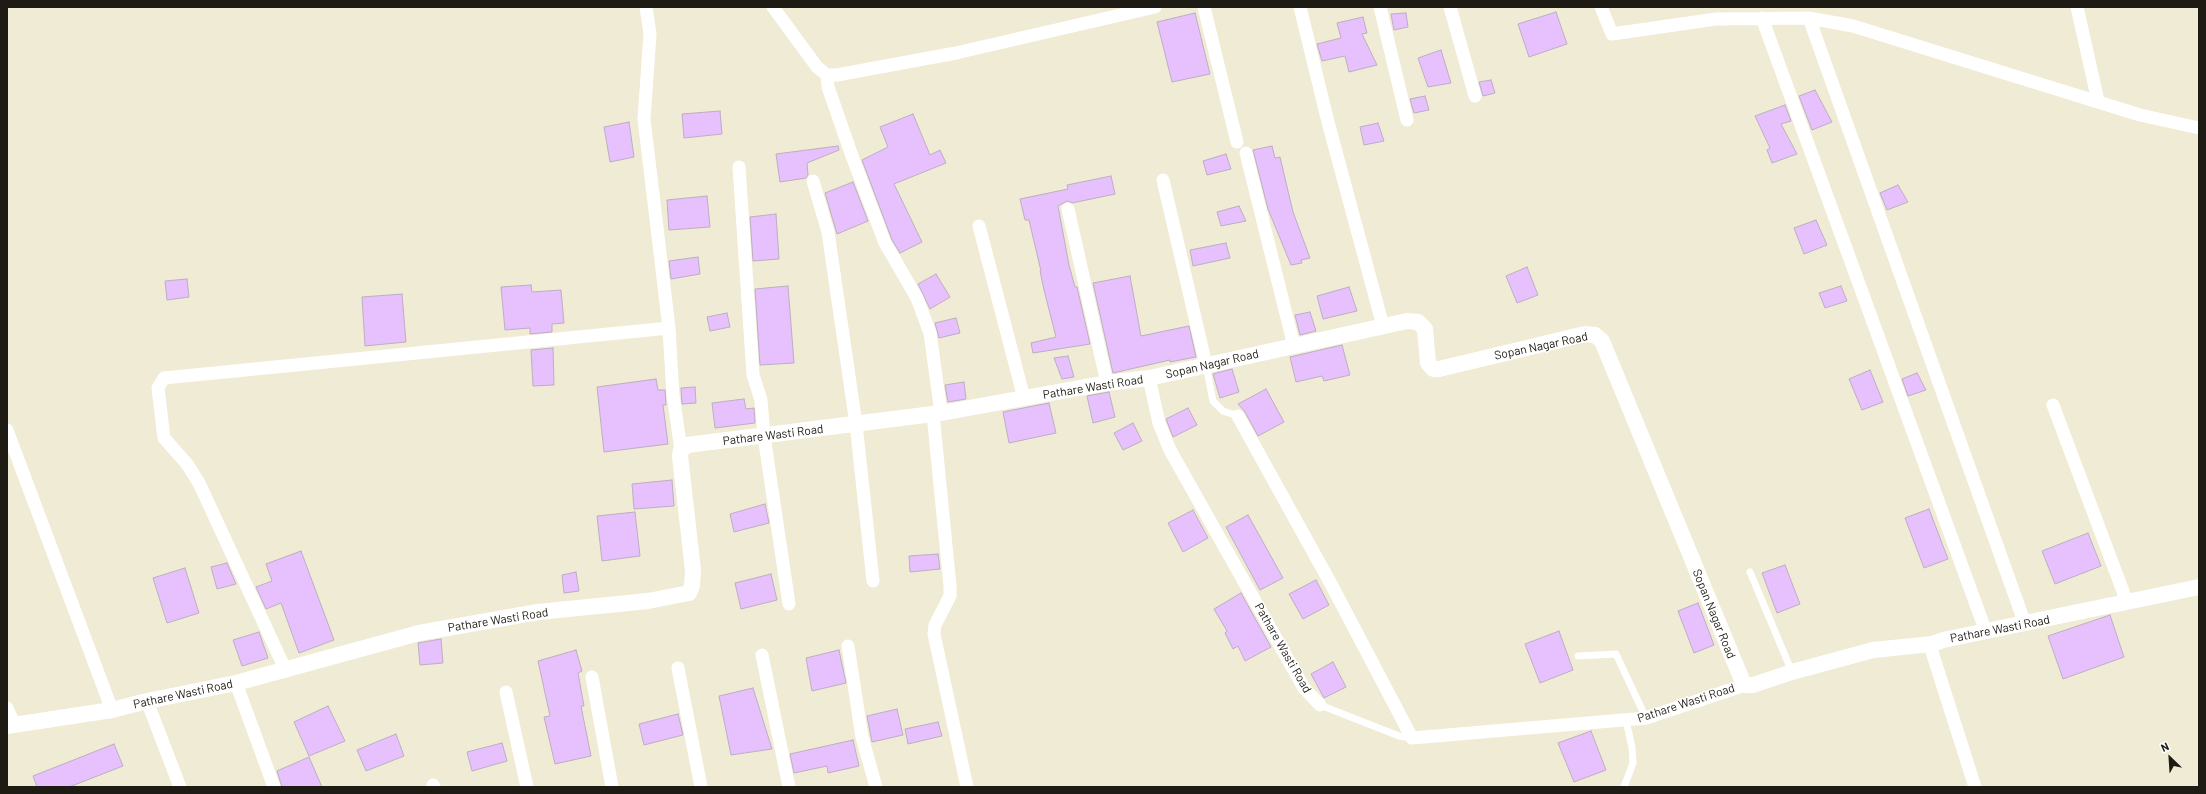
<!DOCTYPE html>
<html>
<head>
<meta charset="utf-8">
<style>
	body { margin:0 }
	#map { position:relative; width:2206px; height:794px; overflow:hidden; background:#f0ebd4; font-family:Barlow,sans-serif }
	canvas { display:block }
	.frame { position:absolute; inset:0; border:8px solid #1d1b13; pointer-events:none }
	.north { position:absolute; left:2150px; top:738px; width:40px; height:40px; -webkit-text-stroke:3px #fff; paint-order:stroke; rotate:335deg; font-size:11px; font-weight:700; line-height:16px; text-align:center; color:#1d1b13 }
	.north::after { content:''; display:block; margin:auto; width:14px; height:18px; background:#1d1b13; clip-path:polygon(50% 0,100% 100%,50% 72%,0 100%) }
</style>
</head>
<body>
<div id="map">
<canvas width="2206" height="794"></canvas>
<div class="frame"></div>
<div class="north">N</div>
</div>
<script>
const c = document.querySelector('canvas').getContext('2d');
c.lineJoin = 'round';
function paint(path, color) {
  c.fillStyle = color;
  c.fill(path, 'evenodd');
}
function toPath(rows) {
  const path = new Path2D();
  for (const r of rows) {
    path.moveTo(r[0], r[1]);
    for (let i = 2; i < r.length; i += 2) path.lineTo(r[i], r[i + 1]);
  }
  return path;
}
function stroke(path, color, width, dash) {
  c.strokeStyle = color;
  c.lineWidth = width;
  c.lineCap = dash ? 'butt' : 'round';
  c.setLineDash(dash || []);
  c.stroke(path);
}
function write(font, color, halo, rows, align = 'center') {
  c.font = font + ' Barlow,sans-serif';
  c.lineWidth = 3;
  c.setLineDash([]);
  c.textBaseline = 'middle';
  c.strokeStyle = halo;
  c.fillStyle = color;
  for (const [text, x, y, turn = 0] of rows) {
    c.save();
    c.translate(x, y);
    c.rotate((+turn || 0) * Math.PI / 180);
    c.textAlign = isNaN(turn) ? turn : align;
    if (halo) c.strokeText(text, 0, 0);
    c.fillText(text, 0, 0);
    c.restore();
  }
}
const building = toPath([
	[1556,12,1567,44,1529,57,1518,24,1556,12],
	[1195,13,1210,74,1172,82,1157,22,1195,13],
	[1406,13,1408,27,1394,30,1391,14,1406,13],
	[1363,17,1367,33,1362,34,1377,65,1349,72,1345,56,1322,61,1317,44,1341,38,1337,23,1363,17],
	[1441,50,1451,83,1428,87,1418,58,1441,50],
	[1491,80,1495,93,1483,96,1479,82,1491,80],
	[1815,90,1832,122,1812,130,1799,96,1815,90],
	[1425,96,1429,110,1414,113,1410,99,1425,96],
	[1785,105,1791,121,1781,124,1797,154,1772,163,1767,150,1770,148,1755,116,1785,105],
	[720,111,722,134,684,138,682,114,720,111],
	[913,114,930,155,940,150,946,163,894,184,922,242,900,253,892,240,862,160,888,147,880,127,913,114],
	[629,122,634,157,610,162,604,127,629,122],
	[1378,123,1384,141,1364,145,1360,127,1378,123],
	[838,146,839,150,807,163,808,175,806,178,780,182,776,154,838,146],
	[1272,146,1275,158,1280,157,1293,212,1310,258,1301,260,1302,263,1291,265,1268,209,1253,150,1272,146],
	[1226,154,1231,169,1207,175,1203,161,1226,154],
	[1111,176,1115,194,1072,203,1067,201,1058,206,1069,265,1075,287,1077,287,1090,344,1033,353,1031,343,1056,337,1044,290,1040,271,1041,271,1029,220,1025,220,1020,199,1068,189,1067,185,1111,176],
	[853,182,868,221,837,234,825,193,853,182],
	[1898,185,1908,202,1887,210,1880,193,1898,185],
	[707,196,710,227,669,230,667,200,707,196],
	[1239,206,1246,221,1221,226,1217,212,1239,206],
	[776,214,779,259,753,261,750,217,776,214],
	[1816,220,1827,245,1804,254,1794,228,1816,220],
	[1226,243,1230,258,1193,266,1190,250,1226,243],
	[698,257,700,274,671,279,669,261,698,257],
	[1527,267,1538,295,1517,303,1506,276,1527,267],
	[936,274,950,297,930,309,918,284,936,274],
	[1130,276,1141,336,1189,326,1196,357,1170,362,1170,360,1113,373,1093,283,1130,276],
	[187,279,189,297,167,300,165,281,187,279],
	[531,285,532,292,561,290,564,323,552,324,552,332,530,334,530,328,505,330,501,287,531,285],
	[788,286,794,363,760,365,755,289,788,286],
	[1841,286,1847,301,1825,308,1819,293,1841,286],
	[1349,287,1357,311,1323,319,1317,296,1349,287],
	[402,294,406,342,365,346,362,297,402,294],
	[1310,312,1316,331,1300,335,1295,315,1310,312],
	[727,313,730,327,710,331,707,317,727,313],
	[956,318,960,333,939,338,935,323,956,318],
	[1342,345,1350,375,1324,381,1322,376,1296,382,1290,357,1342,345],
	[553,348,554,385,533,386,531,350,553,348],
	[1068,356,1074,377,1062,379,1054,358,1068,356],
	[1232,369,1239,392,1220,398,1213,374,1232,369],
	[1870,370,1883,402,1862,410,1849,379,1870,370],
	[1917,373,1926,390,1908,396,1902,379,1917,373],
	[656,379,658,390,665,390,666,405,663,405,668,444,604,452,597,387,656,379],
	[964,382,966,399,948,402,945,385,964,382],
	[695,387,696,403,682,404,681,388,695,387],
	[1266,389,1284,422,1258,436,1245,412,1238,404,1266,389],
	[1109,392,1115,417,1093,423,1087,396,1109,392],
	[744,399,746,409,754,408,755,423,715,428,712,403,744,399],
	[1049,403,1056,433,1009,443,1003,412,1049,403],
	[1188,408,1197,425,1173,437,1166,419,1188,408],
	[1133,423,1142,441,1123,450,1114,433,1133,423],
	[672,480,674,506,634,509,632,484,672,480],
	[765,504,769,523,734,532,730,514,765,504],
	[1929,509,1948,559,1924,568,1905,518,1929,509],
	[1193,510,1208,538,1183,552,1168,523,1193,510],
	[635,512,640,556,602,561,597,516,635,512],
	[1248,515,1283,578,1260,590,1226,527,1248,515],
	[2088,533,2101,566,2055,584,2042,551,2088,533],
	[301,551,334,640,299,653,281,603,266,609,256,587,272,581,266,564,301,551],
	[938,554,940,569,910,572,909,556,938,554],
	[227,563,236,584,217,589,211,567,227,563],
	[1785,565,1800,604,1777,613,1762,573,1785,565],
	[185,568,199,613,167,623,153,578,185,568],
	[576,572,579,591,564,593,562,575,576,572],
	[771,574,777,600,741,609,735,583,771,574],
	[1316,580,1329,605,1303,619,1289,594,1316,580],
	[1241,593,1271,647,1245,661,1238,646,1233,649,1225,633,1227,631,1214,609,1241,593],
	[1698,603,1714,645,1694,653,1678,611,1698,603],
	[2110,615,2124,657,2063,679,2048,636,2110,615],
	[1559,631,1573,670,1540,683,1525,644,1559,631],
	[259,632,268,658,242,666,233,640,259,632],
	[441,639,443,663,420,665,418,643,441,639],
	[576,650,582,671,578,673,584,706,581,706,591,756,555,764,544,717,550,716,538,661,576,650],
	[839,650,846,683,812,691,806,658,839,650],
	[1333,662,1346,687,1324,698,1311,674,1333,662],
	[753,688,772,749,731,755,719,696,753,688],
	[328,706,345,741,309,756,294,722,328,706],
	[897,709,903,735,872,742,867,716,897,709],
	[678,714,683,735,644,745,639,724,678,714],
	[938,722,942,736,908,744,905,729,938,722],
	[1591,731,1606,770,1574,782,1558,743,1591,731],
	[396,734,404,756,366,771,357,750,396,734],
	[853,740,859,766,828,773,827,766,794,773,790,754,853,740],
	[502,743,507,761,472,771,467,752,502,743],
	[114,744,123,766,69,787,37,787,33,776,114,744],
	[309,757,322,787,282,787,277,771,309,757]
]);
paint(building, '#e7c0fe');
stroke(building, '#bbaec2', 1);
stroke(toPath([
	[1206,365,1213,401,1223,411,1238,416],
	[1750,572,1792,672],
	[1578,656,1616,654,1646,718],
	[1320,705,1399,736,1412,738],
	[1624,787,1633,763,1632,747,1626,721]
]), '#fff', 7);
stroke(toPath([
	[646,7,650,34,644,119,669,328,673,395,681,450],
	[773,7,817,67,827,75,837,75,956,53,1155,7],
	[1204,7,1237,142],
	[1300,7,1328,122,1383,326],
	[1380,7,1407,120],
	[1450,7,1475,96],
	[1601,7,1612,34,1716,19,1809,18,1853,26,2140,115,2199,128],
	[2077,7,2098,101],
	[1762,18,1986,632],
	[1809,18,2025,624],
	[827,75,828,87,852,156,885,243,917,298,930,333,941,413],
	[1246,153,1294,346],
	[739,167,753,375,761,400,764,436,789,604],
	[1163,180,1206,365],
	[813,181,828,232,856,424,873,581],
	[1068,209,1107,383],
	[979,226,1024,398],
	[1149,378,1159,423,1170,450,1304,688,1320,705],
	[2053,405,2127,602],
	[933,414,950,586,950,596,935,625,934,634,967,787],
	[1238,416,1331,584,1412,738,1646,718,1745,685],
	[7,430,112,710],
	[1932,644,1932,652,1975,787],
	[848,646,862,737,876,787],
	[762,655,789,787],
	[678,668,701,787],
	[286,671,199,483,187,464,164,438,158,388,164,378,669,328],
	[592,677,612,787],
	[236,683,274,787],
	[506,692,527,787],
	[147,701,180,787],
	[7,708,14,724],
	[433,785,434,787]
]), '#fff', 13);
stroke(toPath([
	[7,726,112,710,147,701,236,683,419,633,538,612,648,601,689,593,692,586,693,570,680,456,681,450,687,445,941,413,1107,383,1149,378,1407,321,1418,322,1425,329,1428,363,1433,369,1439,369,1585,334,1595,335,1602,341,1742,680,1745,685,1753,685,1792,672,1873,650,1932,644,1943,640,2199,587]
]), '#fff', 16);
write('12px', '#1d1b13', '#fff', [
	["Sopan Nagar Road",1541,346,-12],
	["Sopan Nagar Road",1212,364,-13],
	["Pathare Wasti Road",1093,387,-9],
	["Pathare Wasti Road",773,435,-7],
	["Sopan Nagar Road",1714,614,68],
	["Pathare Wasti Road",498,620,-9],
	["Pathare Wasti Road",2000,629,-11],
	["Pathare Wasti Road",1283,648,60],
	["Pathare Wasti Road",183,694,-12],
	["Pathare Wasti Road",1686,703,-18]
]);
</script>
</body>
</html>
